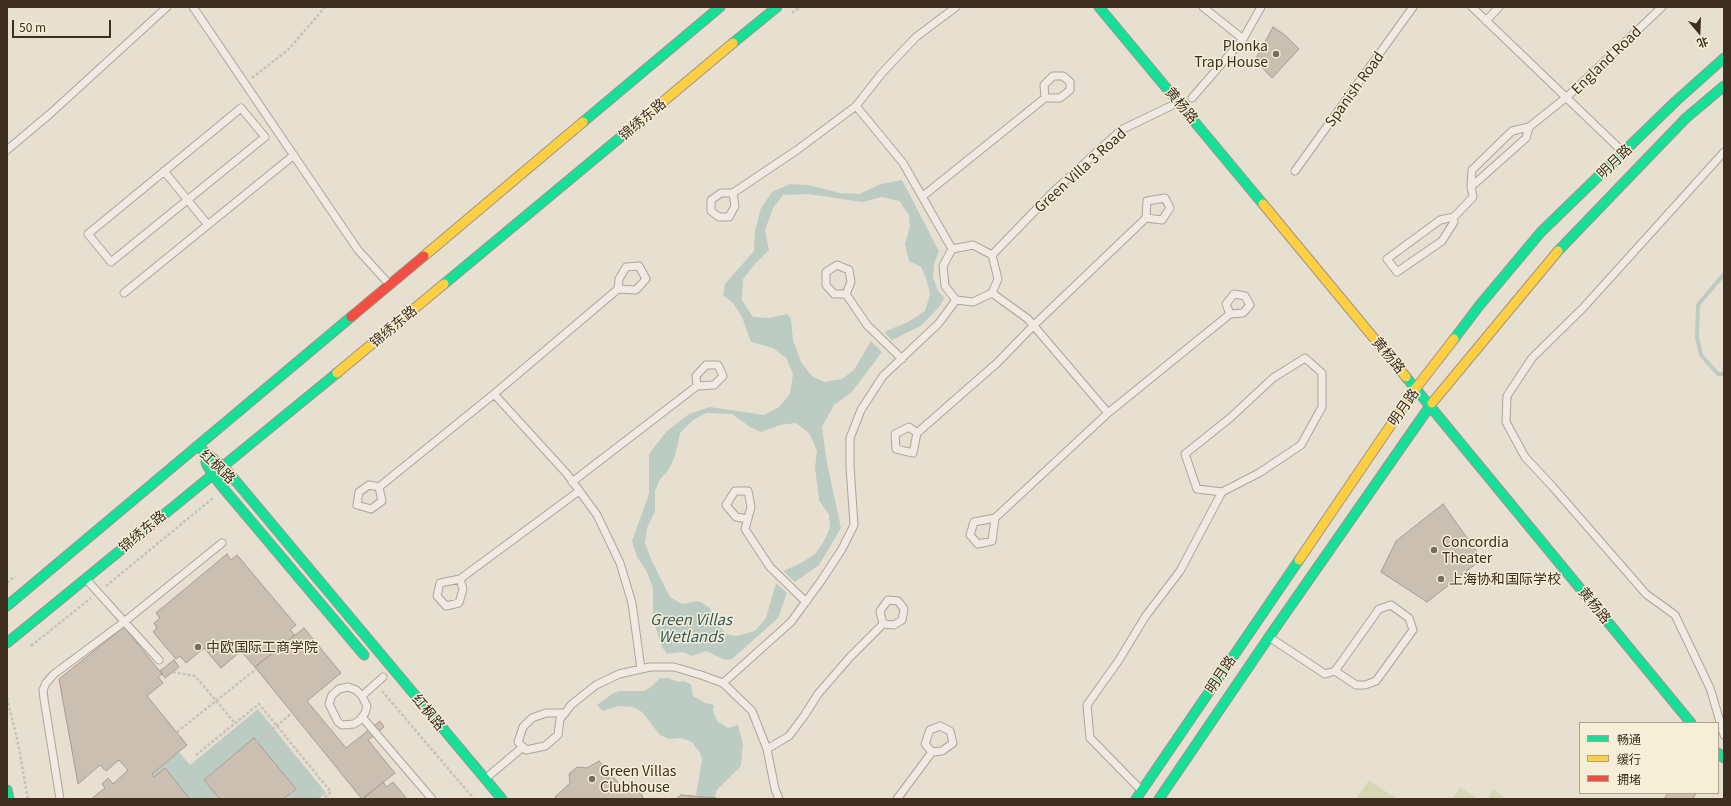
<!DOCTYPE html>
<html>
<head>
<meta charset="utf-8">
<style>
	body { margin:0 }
	#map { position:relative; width:1731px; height:806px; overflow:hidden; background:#e7e0d1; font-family:Georgia,"Noto Sans SC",serif }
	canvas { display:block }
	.frame { position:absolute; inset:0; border:8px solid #3d2e20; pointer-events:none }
	.legend { position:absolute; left:1579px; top:722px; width:140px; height:72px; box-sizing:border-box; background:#f7eed8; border:1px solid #ada18e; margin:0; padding:5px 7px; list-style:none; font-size:12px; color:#3d2e20 }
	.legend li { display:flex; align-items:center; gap:8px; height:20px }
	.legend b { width:20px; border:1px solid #ada18e }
	.north { position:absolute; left:1679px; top:12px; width:40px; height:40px; -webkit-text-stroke:3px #f7eed8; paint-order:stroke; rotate:161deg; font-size:11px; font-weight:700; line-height:16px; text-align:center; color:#3d2e20 }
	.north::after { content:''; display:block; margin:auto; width:14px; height:18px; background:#3d2e20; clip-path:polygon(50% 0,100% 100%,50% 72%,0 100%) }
	.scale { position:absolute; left:12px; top:20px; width:99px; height:18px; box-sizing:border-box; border:2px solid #3d2e20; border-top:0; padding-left:5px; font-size:12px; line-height:14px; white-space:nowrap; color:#3d2e20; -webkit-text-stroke:3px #f7eed8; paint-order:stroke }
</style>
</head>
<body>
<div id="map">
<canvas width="1731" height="806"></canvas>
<div class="frame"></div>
<ul class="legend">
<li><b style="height:5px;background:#16e098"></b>畅通</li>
<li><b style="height:5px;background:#ffcf43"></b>缓行</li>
<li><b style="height:5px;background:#f24e42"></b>拥堵</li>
</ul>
<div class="north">北</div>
<div class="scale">50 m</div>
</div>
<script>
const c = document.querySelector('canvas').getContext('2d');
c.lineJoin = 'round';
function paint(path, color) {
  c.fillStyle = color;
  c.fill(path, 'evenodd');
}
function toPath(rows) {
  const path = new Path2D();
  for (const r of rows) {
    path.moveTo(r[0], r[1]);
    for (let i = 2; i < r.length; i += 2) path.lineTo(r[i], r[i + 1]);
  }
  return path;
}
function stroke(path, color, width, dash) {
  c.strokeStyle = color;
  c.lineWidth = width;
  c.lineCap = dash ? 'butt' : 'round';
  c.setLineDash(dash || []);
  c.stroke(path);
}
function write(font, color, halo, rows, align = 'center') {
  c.font = font + ' Georgia,"Noto Sans SC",serif';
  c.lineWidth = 3;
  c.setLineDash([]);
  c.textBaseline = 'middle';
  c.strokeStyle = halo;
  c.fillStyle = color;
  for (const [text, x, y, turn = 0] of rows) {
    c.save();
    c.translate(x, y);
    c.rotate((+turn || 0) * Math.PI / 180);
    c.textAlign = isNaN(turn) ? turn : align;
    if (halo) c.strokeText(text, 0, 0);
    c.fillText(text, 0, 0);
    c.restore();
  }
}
paint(toPath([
	[1369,780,1379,787,1397,799,1356,799],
	[1460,787,1477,799,1453,799],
	[1493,789,1506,799,1488,799]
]), '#d6d7b3');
paint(toPath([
	[902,180,939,251,934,264,933,277,938,291,944,298,940,306,921,326,892,340,884,332,908,322,925,311,930,294,927,281,921,267,909,261,905,244,910,227,909,215,899,201,882,197,862,202,808,194,783,195,773,208,765,230,769,250,755,264,743,279,742,300,753,317,769,318,787,314,791,319,793,340,801,362,812,376,824,382,842,379,854,370,871,341,882,352,852,392,834,405,822,427,827,463,841,528,819,565,795,582,783,571,801,563,815,554,823,543,830,528,829,515,819,500,815,468,817,451,809,433,796,423,780,425,761,432,750,427,732,414,706,413,693,420,680,433,675,456,669,469,659,481,655,491,655,511,647,528,645,543,651,559,670,597,682,604,699,601,710,608,716,622,726,634,736,636,755,631,766,618,776,583,787,593,778,618,732,659,725,660,706,651,692,656,683,652,667,654,662,647,653,619,653,588,646,570,637,557,632,541,649,494,649,454,667,431,689,414,710,407,764,415,779,407,790,394,793,374,786,358,773,348,751,342,742,317,733,303,723,295,725,284,754,251,755,231,761,208,772,192,790,184,808,185,840,193,859,194,881,184],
	[660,678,668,678,679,682,683,681,691,684,693,696,705,703,714,705,713,711,718,722,728,728,738,725,743,744,741,766,716,791,715,798,696,795,702,760,700,753,692,742,681,738,669,739,660,735,642,712,633,707,618,706,603,711,597,705,612,694,619,691,643,691,650,688],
	[258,709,326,793,318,799,283,799,296,789,254,738,204,780,220,799,190,799,165,768,154,777,152,774,179,752,190,765]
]), '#bcccc2');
stroke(toPath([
	[1724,274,1698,305,1697,337,1701,355,1718,374,1724,374]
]), '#bcccc2', 4);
const building = toPath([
	[1273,27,1285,35,1299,49,1272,78,1255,60,1273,27],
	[1443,504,1482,559,1427,602,1381,572,1396,541,1443,504],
	[227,554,231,560,237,555,296,625,290,630,295,635,255,667,241,651,221,668,204,648,186,663,180,656,176,659,153,632,157,628,154,623,160,618,156,613,227,554],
	[124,627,162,674,158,677,163,683,147,696,187,745,152,774,154,777,165,768,190,799,91,799,105,788,102,784,108,778,113,784,128,770,119,760,106,771,100,765,78,784,59,679,124,627],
	[304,628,341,673,307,701,346,748,380,721,384,727,368,740,395,773,362,799,255,667,304,628],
	[174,660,179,667,165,678,160,671,174,660],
	[254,738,296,789,283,799,220,799,204,780,254,738],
	[599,761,624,789,634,790,642,795,643,799,557,799,555,797,570,783,569,774,577,767,587,768,599,761],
	[383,782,387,787,393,782,407,799,363,799,383,782],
	[1668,793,1696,793,1693,799,1664,799,1668,793],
	[681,795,716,798,676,799,681,795]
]);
paint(building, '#cbbfb2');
stroke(building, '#a89c90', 1);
const lane = toPath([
	[193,7,358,250,389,284],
	[1203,7,1243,39],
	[1472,7,1623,152],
	[1486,21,1499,7],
	[1192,98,1243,39,1261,7],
	[856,106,903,163,952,249],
	[241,108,265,137,111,262,88,234,241,108],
	[7,150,51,113,167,7],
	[1724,152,1583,308,1532,358,1507,396,1506,422,1525,457,1552,486,1646,594,1675,615,1710,688,1724,735],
	[164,171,208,225],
	[1295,171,1413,7],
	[1471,187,1526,138,1529,127],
	[733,193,735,206,729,217,719,217,711,211,711,200,721,193,733,193,797,150,856,106,882,73,916,37,956,7],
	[923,196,1045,98,1060,98,1070,90,1070,82,1063,76,1053,76,1044,85,1045,98],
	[1454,222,1442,241,1397,272,1387,259,1440,220,1454,217,1473,197,1471,187,1472,170,1512,131,1529,127,1568,96,1662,7],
	[992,255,973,245,952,249,943,266,945,286,956,300,973,302,992,293,998,279,992,255,1055,190,1121,130,1179,102],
	[618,289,619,279,626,267,639,266,646,279,636,290,618,289,494,394,567,474,597,515,620,563,632,603,641,669],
	[124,293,294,155],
	[992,293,1028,319,1108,413,1230,314,1243,313,1250,305,1245,296,1234,294,1226,304,1230,314],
	[846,294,834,294,826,285,826,272,837,265,849,270,851,282,846,294,867,325,902,359],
	[917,433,909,427,895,434,896,449,913,453,917,433,997,363,1034,325,1146,218,1162,220,1170,208,1165,198,1147,201,1146,218],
	[572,482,697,386,714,385,723,376,718,365,706,365,696,376,697,386],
	[379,487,369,485,359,492,357,505,371,509,382,501,379,487,494,394],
	[995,518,974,522,970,535,978,544,992,541,995,518,1108,413],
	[748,519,736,517,726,505,735,491,748,491,751,507,745,529,770,567,806,602],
	[85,578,159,660],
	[460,579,463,589,459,603,446,606,437,596,440,583,460,579,579,491],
	[1269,637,1325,674,1335,671,1379,609,1391,605,1409,618,1413,630,1376,681,1365,685,1356,685,1335,671],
	[723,683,791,622,821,581,842,549,854,525,850,466,850,438,861,410,883,376,939,323,956,300],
	[362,696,367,706,365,713,360,720,354,724,342,725,338,722,329,704,332,695,339,689,348,687,356,690,362,696,383,677],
	[565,713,546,713,532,718,523,727,518,742,526,750,545,746,558,735,560,719,565,713,571,705,596,685,619,674,650,667,674,667,701,675,723,683,752,711,767,749,775,789,779,799],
	[362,717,432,799],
	[940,726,950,731,953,743,942,751,932,752,925,744,930,730,940,726],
	[767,749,789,736,804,716,818,694,850,657,883,624,894,625,902,620,904,609,898,601,888,600,880,611,883,624],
	[485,779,523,747],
	[1141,790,1090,738,1087,705,1119,660,1145,617,1180,571,1222,492,1259,473,1301,445,1322,407,1322,373,1305,358,1273,378,1230,418,1185,454,1197,489,1222,492],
	[60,799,44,699,43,690,46,683,54,674,124,622,222,543],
	[897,799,932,752]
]);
const fast = toPath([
	[1099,7,1263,204],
	[733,43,777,7],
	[583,122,720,7],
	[1558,251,1686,118,1724,86],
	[444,284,640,121],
	[1454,339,1479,306,1541,232,1676,101,1724,58],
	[1406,377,1691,723],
	[197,446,224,467,502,799],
	[206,463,212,474,224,489,364,655],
	[7,606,351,317],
	[7,643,337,373],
	[1718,753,1724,758],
	[7,790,9,799],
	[1136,799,1299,560],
	[1159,799,1269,637,1432,403]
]);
const slow = toPath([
	[640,121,733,43],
	[1263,204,1406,377],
	[424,256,583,122],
	[337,373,444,284],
	[1432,403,1558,251],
	[1299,560,1416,388,1454,339]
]);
const jam = toPath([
	[351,317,424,256]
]);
stroke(lane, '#ada599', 9);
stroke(fast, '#9c958a', 11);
stroke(slow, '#9c958a', 11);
stroke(jam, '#9c958a', 11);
stroke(toPath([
	[792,13,800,7],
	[252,78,289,49,325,7],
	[7,583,15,576],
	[106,586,213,498],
	[31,646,91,598],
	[165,666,172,672,195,676,235,723],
	[382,691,474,799],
	[7,698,18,743,28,799],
	[177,732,256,669],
	[257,742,292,713],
	[196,755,259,704,331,792,323,799],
	[292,792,298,799]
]), '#c8c2b9', 2.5, [3, 2]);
stroke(lane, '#efebe3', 7);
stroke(fast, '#16e098', 9);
stroke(slow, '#ffcf43', 9);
stroke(jam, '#f24e42', 9);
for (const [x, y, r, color] of [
	[1276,54,4,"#786c5e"],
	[1434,550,4,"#786c5e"],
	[1441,579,4,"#786c5e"],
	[198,647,4,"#786c5e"],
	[592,779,4,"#786c5e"]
]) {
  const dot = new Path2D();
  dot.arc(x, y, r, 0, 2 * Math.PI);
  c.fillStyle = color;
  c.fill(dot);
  stroke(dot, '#f7eed8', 1.5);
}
write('14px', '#3d2e20', '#f7eed8', [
	["Plonka",1268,46,"right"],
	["Trap House",1268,62,"right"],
	["Concordia",1442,542],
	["Theater",1442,558],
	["上海协和国际学校",1449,579],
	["中欧国际工商学院",206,647],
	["Green Villas",600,771],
	["Clubhouse",600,787]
], 'left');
write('14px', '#3d2e20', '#f7eed8', [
	["England Road",1606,60,-44],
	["Spanish Road",1354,89,-54],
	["黄杨路",1182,105,50],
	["锦绣东路",642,119,-40],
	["明月路",1614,161,-44],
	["Green Villa 3 Road",1080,170,-42],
	["锦绣东路",393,326,-40],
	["黄杨路",1389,355,50],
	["明月路",1403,407,-55],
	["红枫路",218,466,43],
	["锦绣东路",142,531,-40],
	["黄杨路",1595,605,51],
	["明月路",1220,674,-56],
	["红枫路",429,712,50]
]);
write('italic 15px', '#2f5d5a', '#f7eed8', [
	["Green Villas",691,619],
	["Wetlands",691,636]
]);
</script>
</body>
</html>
